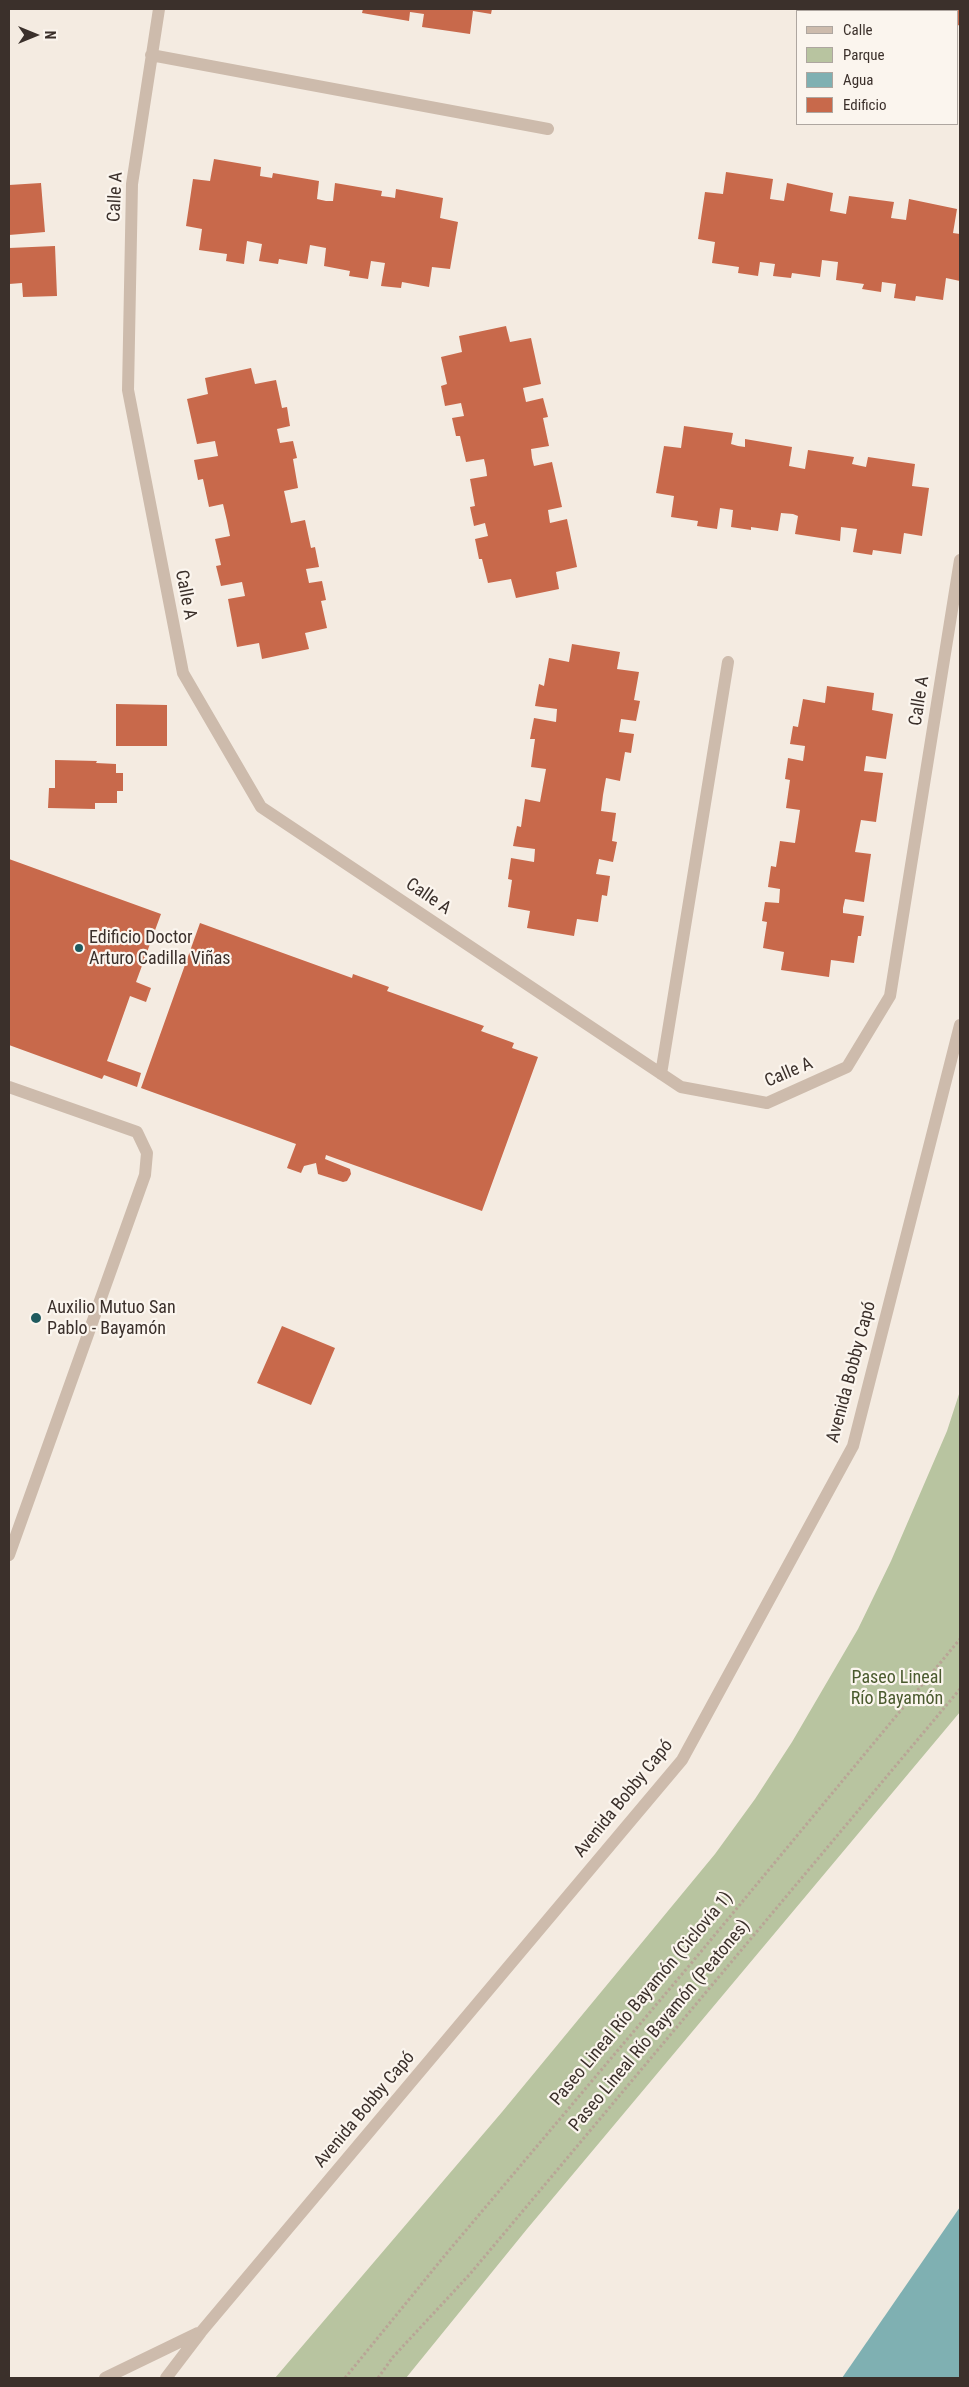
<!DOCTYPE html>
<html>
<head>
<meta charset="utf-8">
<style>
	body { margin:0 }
	#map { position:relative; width:969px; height:2387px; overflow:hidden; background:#f4ebe1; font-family:"Roboto Condensed",sans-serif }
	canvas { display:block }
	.frame { position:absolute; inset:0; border:10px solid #3b302b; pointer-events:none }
	.legend { position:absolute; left:796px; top:10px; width:162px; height:115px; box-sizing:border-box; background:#fbf5ee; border:1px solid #aea6a0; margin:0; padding:6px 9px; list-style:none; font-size:15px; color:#3b302b }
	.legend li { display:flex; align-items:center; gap:10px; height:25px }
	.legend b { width:25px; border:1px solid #aea6a0 }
	.north { position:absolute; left:10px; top:10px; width:50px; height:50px; -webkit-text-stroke:4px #fbf5ee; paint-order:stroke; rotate:90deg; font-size:14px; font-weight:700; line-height:20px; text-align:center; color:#3b302b }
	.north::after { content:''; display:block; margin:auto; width:18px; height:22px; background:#3b302b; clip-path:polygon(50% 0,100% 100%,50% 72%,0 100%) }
</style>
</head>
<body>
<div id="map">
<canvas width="969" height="2387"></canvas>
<div class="frame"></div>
<ul class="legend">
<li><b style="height:6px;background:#cdbbac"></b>Calle</li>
<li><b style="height:14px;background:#b8c4a0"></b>Parque</li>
<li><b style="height:14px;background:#7fb0b2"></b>Agua</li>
<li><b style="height:14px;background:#c8694b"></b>Edificio</li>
</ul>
<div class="north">N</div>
</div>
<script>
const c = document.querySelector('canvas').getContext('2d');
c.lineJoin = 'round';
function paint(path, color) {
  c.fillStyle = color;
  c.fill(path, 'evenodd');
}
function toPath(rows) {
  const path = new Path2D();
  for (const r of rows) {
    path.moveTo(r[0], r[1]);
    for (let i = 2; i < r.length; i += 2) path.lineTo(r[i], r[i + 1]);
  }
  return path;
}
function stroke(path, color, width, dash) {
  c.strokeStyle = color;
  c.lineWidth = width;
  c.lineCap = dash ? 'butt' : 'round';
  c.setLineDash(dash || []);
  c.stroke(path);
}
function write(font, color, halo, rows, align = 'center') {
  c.font = font + ' "Roboto Condensed",sans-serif';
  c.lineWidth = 4.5;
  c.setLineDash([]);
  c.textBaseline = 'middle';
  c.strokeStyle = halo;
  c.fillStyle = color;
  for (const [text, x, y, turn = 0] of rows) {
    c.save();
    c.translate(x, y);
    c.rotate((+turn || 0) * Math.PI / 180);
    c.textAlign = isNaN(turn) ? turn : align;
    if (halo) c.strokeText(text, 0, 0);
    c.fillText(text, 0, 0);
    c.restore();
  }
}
paint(toPath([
	[960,1391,960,1712,527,2229,406,2378,275,2378,502,2112,715,1854,755,1799,792,1742,858,1629,891,1561,947,1431]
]), '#b8c4a0');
paint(toPath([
	[960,2207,960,2378,842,2378]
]), '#7fb0b2');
paint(toPath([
	[363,9,492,9,491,14,473,11,470,34,422,27,424,14,410,12,409,21,362,13],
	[936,9,960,9,960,26,958,25,958,11,936,11],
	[214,159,261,167,260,176,272,178,273,173,319,181,317,199,326,201,333,201,335,183,382,191,381,196,389,197,395,198,396,189,443,198,440,218,458,222,450,269,432,267,429,287,402,282,401,288,381,286,385,263,371,261,368,279,349,276,350,271,324,266,326,248,310,245,307,264,279,259,278,264,259,261,262,244,247,241,244,264,226,261,227,254,199,250,202,229,186,226,193,179,210,181],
	[726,172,773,179,770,199,784,201,787,183,833,193,830,211,846,214,849,196,894,202,891,218,906,220,909,199,957,209,953,233,960,234,960,281,946,278,943,300,916,296,915,301,894,298,896,284,882,282,881,292,862,289,864,284,836,280,838,262,822,260,820,277,792,273,791,278,773,276,775,264,760,262,758,276,738,273,739,267,712,263,715,242,698,239,705,192,723,194],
	[41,183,45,232,9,235,9,185],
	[55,246,57,296,23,297,22,283,9,284,9,248],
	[506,326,510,342,531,338,541,384,523,388,526,402,543,398,548,417,543,418,549,446,531,449,532,458,534,466,552,462,562,507,548,510,550,523,567,519,577,567,556,572,559,589,516,598,511,579,488,583,482,559,479,559,475,539,488,536,485,523,474,526,470,507,475,506,470,479,487,476,486,468,484,459,466,462,460,436,456,436,452,418,464,416,461,403,445,406,441,386,447,384,441,357,462,352,459,336],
	[251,368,255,384,276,380,282,408,287,407,290,426,277,429,280,443,293,441,297,458,293,459,298,488,284,491,291,523,305,520,311,548,315,547,319,567,306,569,309,583,322,581,326,600,321,601,327,628,305,633,309,649,262,659,259,643,237,647,228,599,245,596,242,582,221,586,216,566,221,565,215,539,230,536,227,521,223,504,209,507,203,479,198,480,194,460,218,456,215,441,197,444,187,399,208,394,205,378],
	[684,426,733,433,731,444,738,446,745,447,745,439,792,447,789,466,805,469,808,450,854,457,852,464,866,467,868,457,915,464,912,486,929,488,922,536,904,533,901,554,873,550,872,555,853,552,857,529,841,527,840,541,795,534,798,516,793,514,781,513,778,531,751,527,751,530,731,527,733,510,720,508,717,529,697,526,698,521,671,517,674,496,656,493,664,446,681,448],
	[572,644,620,652,617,669,639,672,634,700,640,701,636,721,621,719,619,732,634,734,631,753,625,752,620,781,606,778,603,795,601,811,616,813,612,841,617,842,613,862,599,859,596,874,610,876,607,896,602,895,598,922,577,919,574,936,527,928,530,911,508,907,512,880,508,879,511,858,534,862,535,849,513,846,517,826,521,827,525,799,540,802,546,769,531,767,535,739,530,739,534,718,556,722,557,709,535,706,539,684,544,686,549,658,569,662],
	[827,686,874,693,872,710,893,714,886,759,866,756,864,771,883,773,876,822,861,820,855,852,871,854,864,902,845,899,843,908,843,913,864,916,861,936,858,936,854,963,831,960,829,977,781,970,784,952,763,948,767,922,762,921,765,902,779,903,780,889,768,887,771,866,776,867,780,841,795,843,800,810,786,808,790,780,785,779,788,758,803,761,805,746,790,744,793,726,798,727,803,699,825,703],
	[116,704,167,705,167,746,116,746],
	[55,760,97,761,96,763,116,764,116,773,123,773,123,791,117,791,117,803,95,803,95,809,48,808,49,788,55,788],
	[9,859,161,914,136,982,151,988,146,1002,130,996,107,1061,141,1073,137,1087,104,1075,102,1079,9,1045],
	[200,923,352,978,353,974,389,987,387,991,484,1026,481,1031,514,1043,512,1048,538,1057,482,1211,326,1155,325,1159,350,1169,351,1174,347,1181,343,1182,318,1174,316,1163,304,1166,301,1173,287,1168,296,1144,141,1088],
	[282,1326,335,1348,311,1405,257,1383]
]), '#c8694b');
stroke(toPath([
	[345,2378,446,2254,699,1954,960,1639],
	[378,2378,393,2357,470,2274,960,1689]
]), '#b9a596', 3, [2.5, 2.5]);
stroke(toPath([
	[159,9,132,184,128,390,183,673,261,807,681,1087,767,1103,847,1067,890,996,960,560],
	[151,55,548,129],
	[661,1074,728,662],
	[9,1087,137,1132,147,1153,145,1175,9,1555],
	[105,2378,198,2333],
	[166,2378,201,2332,682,1760,853,1446,960,1025]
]), '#cdbbac', 12);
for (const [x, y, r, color] of [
	[79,948,5,"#1f5a5e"],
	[36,1318,6,"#1f5a5e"]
]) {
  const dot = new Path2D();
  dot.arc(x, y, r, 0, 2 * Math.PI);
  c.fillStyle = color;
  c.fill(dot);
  stroke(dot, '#fbf5ee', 2);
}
write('18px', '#3b302b', '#fbf5ee', [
	["Calle A",116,197,-87],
	["Calle A",185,595,79],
	["Calle A",920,701,-81],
	["Calle A",428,897,34],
	["Calle A",789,1073,-23],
	["Avenida Bobby Capó",852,1372,-75],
	["Avenida Bobby Capó",624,1799,-51],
	["Paseo Lineal Río Bayamón (Ciclovía 1)",642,1999,-50],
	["Paseo Lineal Río Bayamón (Peatones)",660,2026,-50],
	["Avenida Bobby Capó",365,2110,-50]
]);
write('18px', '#3b302b', '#fbf5ee', [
	["Edificio Doctor",89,938],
	["Arturo Cadilla Viñas",89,959],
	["Auxilio Mutuo San",47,1308],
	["Pablo - Bayamón",47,1329]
], 'left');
write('18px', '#4a5a2e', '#fbf5ee', [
	["Paseo Lineal",897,1678],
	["Río Bayamón",897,1699]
]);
</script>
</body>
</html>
